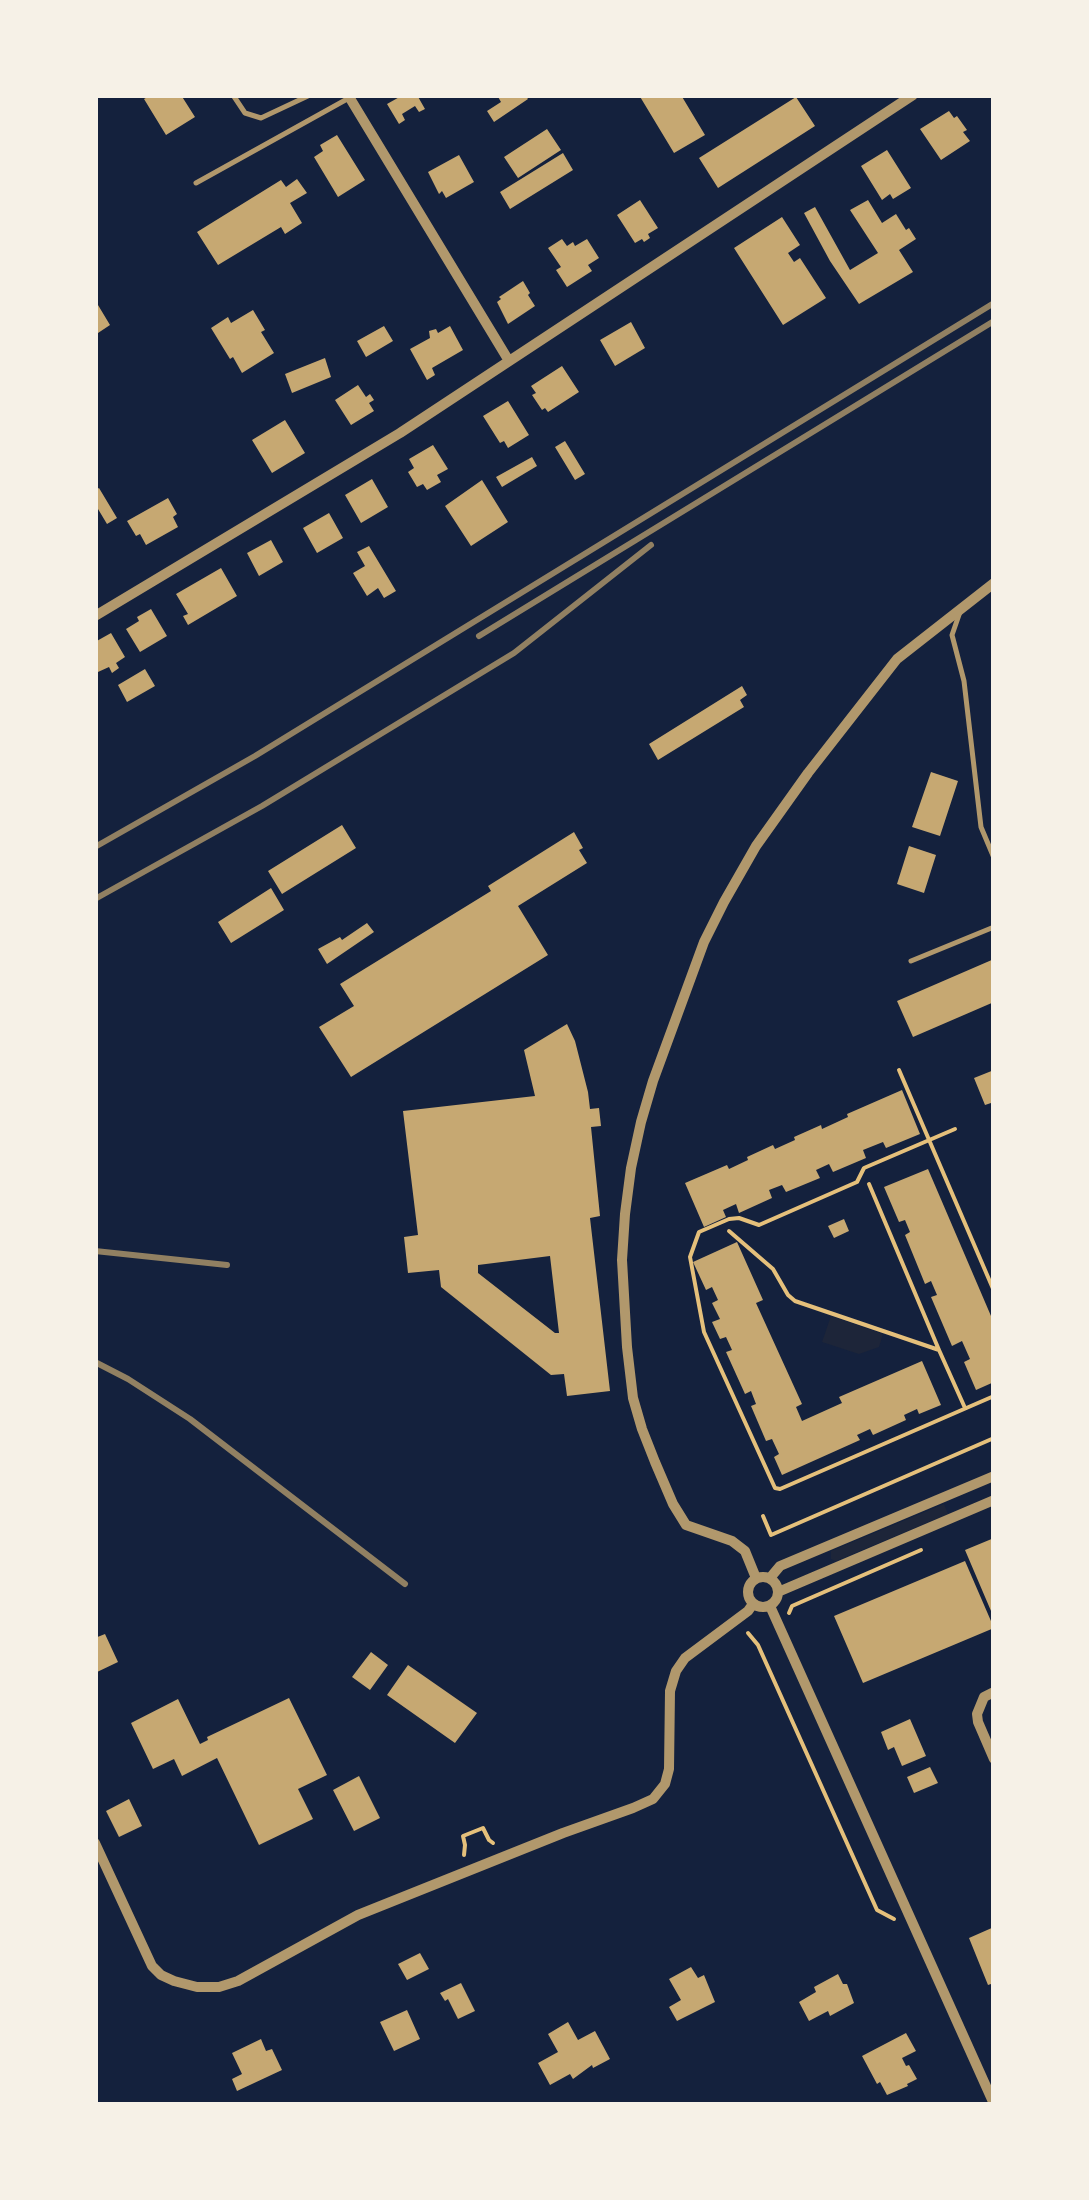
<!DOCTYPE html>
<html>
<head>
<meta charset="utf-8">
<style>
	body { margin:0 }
	#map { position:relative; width:1089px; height:2200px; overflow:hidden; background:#14213d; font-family:Signika,sans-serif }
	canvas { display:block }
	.frame { position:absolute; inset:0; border:98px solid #f6f1e7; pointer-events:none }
</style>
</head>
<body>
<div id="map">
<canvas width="1089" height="2200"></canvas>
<div class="frame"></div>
</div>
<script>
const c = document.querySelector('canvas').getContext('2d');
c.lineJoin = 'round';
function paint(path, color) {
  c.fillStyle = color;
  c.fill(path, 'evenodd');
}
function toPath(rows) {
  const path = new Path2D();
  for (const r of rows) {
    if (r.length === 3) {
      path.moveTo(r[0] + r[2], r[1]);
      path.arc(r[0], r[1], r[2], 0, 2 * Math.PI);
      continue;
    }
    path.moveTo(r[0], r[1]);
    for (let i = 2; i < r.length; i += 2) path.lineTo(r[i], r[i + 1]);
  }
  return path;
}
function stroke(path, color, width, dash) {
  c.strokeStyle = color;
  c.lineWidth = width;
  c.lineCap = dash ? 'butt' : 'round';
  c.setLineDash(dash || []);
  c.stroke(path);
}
paint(toPath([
	[831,1316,883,1334,879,1347,859,1354,822,1342],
	[944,1504,948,1514,836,1561,831,1559,831,1551]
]), '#1d2539');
paint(toPath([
	[151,95,181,95,195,117,166,135,144,99],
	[403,95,417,95,425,109,419,112,415,106,402,114,405,120,399,124,387,104],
	[497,95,525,95,528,99,494,122,487,111,501,102],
	[639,95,681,95,705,135,674,153],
	[796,97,815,126,718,188,699,158],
	[949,111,954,118,957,116,967,130,963,132,970,141,941,160,920,129],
	[547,129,561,150,518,178,504,157],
	[337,135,365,180,338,197,314,157,323,151,320,145],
	[887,150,911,188,893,199,890,194,882,200,861,166],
	[563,153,573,170,510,209,500,192],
	[459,155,474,182,446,198,442,191,439,194,428,172],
	[297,179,307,193,290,203,302,223,285,234,281,227,218,265,197,232,281,180,286,187],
	[640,200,658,228,648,234,650,238,644,242,642,239,635,243,617,215],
	[868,200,882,223,896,214,906,230,909,228,916,239,899,250,913,272,859,304,830,261,804,213,815,207,850,270,878,253,850,210],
	[782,217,800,245,788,253,794,262,800,258,826,298,783,325,734,248],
	[562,239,567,246,573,242,575,246,587,239,599,258,588,265,592,271,567,287,556,270,561,267,548,248],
	[523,281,530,293,528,295,535,306,508,324,497,302,501,299,499,297],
	[95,300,110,325,95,335],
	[253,310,265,330,261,332,274,353,242,373,233,357,230,359,211,328,228,317,231,323],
	[631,322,645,348,615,366,600,340],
	[384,326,393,341,366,357,357,341],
	[450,326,463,350,432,368,435,375,427,380,410,349,430,338,429,331,436,329,438,333],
	[325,358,331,377,292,393,285,374],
	[562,366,579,392,548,412,545,408,542,410,532,395,536,393,531,386],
	[358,385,366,397,370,394,374,400,369,403,374,411,351,425,335,400],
	[508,401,529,435,508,448,504,441,500,443,483,416],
	[285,420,305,453,272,473,252,440],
	[565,441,585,474,575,480,555,447],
	[433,445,448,469,437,475,441,482,427,490,423,484,417,487,408,472,414,468,409,459],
	[532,457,537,466,502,487,496,477],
	[372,479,388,507,361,523,345,495],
	[482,480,508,522,471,546,445,506],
	[99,488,117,518,107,524,95,504,95,490],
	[168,498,177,514,173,517,178,527,146,545,140,534,136,536,127,521],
	[329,513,343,538,317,553,303,528],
	[271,540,283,562,259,576,247,553],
	[369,546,396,591,384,598,378,588,367,596,353,573,365,566,357,552],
	[221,568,237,596,188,625,183,616,188,614,176,594],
	[151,609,167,636,140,652,126,629,139,621,137,617],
	[111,633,125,657,116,663,119,668,112,673,109,667,98,672,95,666,95,642],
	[145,669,155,686,127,702,118,685],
	[742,686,747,695,740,700,744,707,658,760,649,744],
	[931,772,958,781,940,836,912,827],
	[342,825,356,848,282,894,268,871],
	[574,832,583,848,579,850,587,863,518,906,548,955,351,1077,319,1027,354,1006,340,984,491,891,488,886],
	[909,846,936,855,924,893,897,884],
	[271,888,284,910,231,943,218,922],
	[367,923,374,932,327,964,318,949,340,937,342,940],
	[994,959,994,1002,913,1037,897,1001],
	[567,1024,575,1041,588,1092,590,1109,599,1108,601,1126,591,1127,600,1216,590,1218,610,1391,567,1396,564,1374,551,1375,441,1287,439,1270,408,1273,404,1237,418,1235,403,1111,535,1096,524,1050],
	[550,1256,559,1333,555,1333,478,1273,478,1265],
	[994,1070,994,1102,985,1105,974,1078],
	[902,1090,920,1134,886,1148,883,1142,863,1150,866,1158,833,1172,829,1164,816,1170,820,1178,786,1192,782,1185,769,1190,772,1198,739,1213,736,1204,723,1210,726,1217,704,1227,685,1183,727,1165,729,1169,748,1160,747,1157,773,1145,775,1149,795,1140,794,1137,821,1125,822,1129,848,1117,847,1114],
	[928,1169,994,1323,994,1382,976,1390,964,1362,970,1359,962,1341,952,1346,931,1297,937,1295,931,1281,925,1284,905,1235,910,1232,905,1220,899,1222,884,1187],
	[844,1219,849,1231,834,1238,828,1226],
	[737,1242,763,1300,756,1303,802,1404,796,1407,802,1421,842,1403,839,1397,922,1361,941,1405,919,1414,917,1409,904,1415,906,1420,873,1435,870,1429,857,1435,860,1440,782,1475,774,1457,779,1454,772,1439,766,1441,751,1406,756,1404,751,1391,745,1394,726,1352,732,1350,726,1337,720,1339,712,1322,720,1319,712,1303,718,1300,712,1287,706,1290,693,1262],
	[994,1538,994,1618,965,1550],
	[965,1561,994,1628,863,1683,834,1616],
	[105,1634,118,1662,95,1673,95,1638],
	[371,1652,388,1665,370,1690,352,1677],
	[408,1665,477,1713,455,1743,387,1695],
	[289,1698,327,1775,298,1789,313,1819,259,1845,217,1758,182,1776,174,1759,153,1769,131,1723,178,1699,200,1744,208,1740,207,1737],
	[910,1719,926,1756,902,1766,894,1747,888,1750,881,1732],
	[930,1767,938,1783,914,1793,907,1777],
	[359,1776,380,1818,354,1831,333,1790],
	[129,1799,142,1826,119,1837,106,1811],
	[994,1927,994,1983,988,1985,969,1938],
	[420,1953,429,1969,407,1980,398,1964],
	[691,1967,698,1978,704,1975,715,2002,677,2021,669,2007,681,2000,669,1979],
	[838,1974,843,1984,847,1984,854,2003,830,2016,828,2011,809,2021,799,2002,816,1992,814,1987],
	[461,1983,475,2011,458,2019,448,1999,445,2001,440,1993],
	[407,2010,420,2039,394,2051,380,2022],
	[568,2022,578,2040,595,2031,610,2059,593,2068,592,2065,573,2079,570,2074,550,2085,538,2063,558,2052,548,2034],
	[906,2033,916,2051,902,2058,906,2066,909,2065,917,2079,907,2084,908,2086,887,2095,880,2082,877,2084,862,2056],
	[261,2039,266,2051,272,2049,282,2070,237,2091,232,2079,242,2074,232,2053]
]), '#c6a872');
stroke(toPath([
	[899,1070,994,1291],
	[955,1129,864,1168,857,1182,759,1225,739,1218,729,1219,699,1232,690,1257,704,1332,775,1488,780,1489,994,1396],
	[869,1184,939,1350],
	[729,1231,773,1269,788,1295,795,1301,939,1350,965,1408],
	[763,1516,771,1535,994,1438],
	[808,1599,921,1550],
	[789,1613,792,1606,808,1599],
	[748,1633,758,1645,877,1910,894,1919],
	[464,1855,465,1845,463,1836,483,1828,489,1840,493,1843]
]), '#e5c07b', 4);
stroke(toPath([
	[233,95,245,113,261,118,310,95],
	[196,183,349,98],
	[960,612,952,635,964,681,981,827,994,858],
	[911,961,994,927]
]), '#b1986c', 5);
stroke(toPath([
	[348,95,509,361],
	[95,616,400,433,913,95],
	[763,1592,15],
	[756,1578,745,1551,732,1541,686,1525,673,1504,655,1462,642,1429,633,1398,627,1347,622,1260,625,1214,631,1168,641,1122,653,1081,704,942,724,902,756,846,808,773,897,659,994,583],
	[770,1578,780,1566,994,1476],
	[778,1592,994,1500],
	[770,1606,994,2104],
	[994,1692,984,1697,977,1714,978,1722,994,1759],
	[95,1843,152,1966,161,1975,174,1981,197,1987,219,1987,238,1981,358,1915,563,1833,633,1808,653,1799,665,1784,669,1769,670,1691,676,1671,685,1658,748,1611,753,1604]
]), '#b1986c', 10);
stroke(toPath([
	[479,636,994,321],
	[95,847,255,756,994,303],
	[95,899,262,806,514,653,651,545],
	[95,1251,227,1265],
	[95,1362,128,1379,190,1419,405,1584]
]), '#918062', 6);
</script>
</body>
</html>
